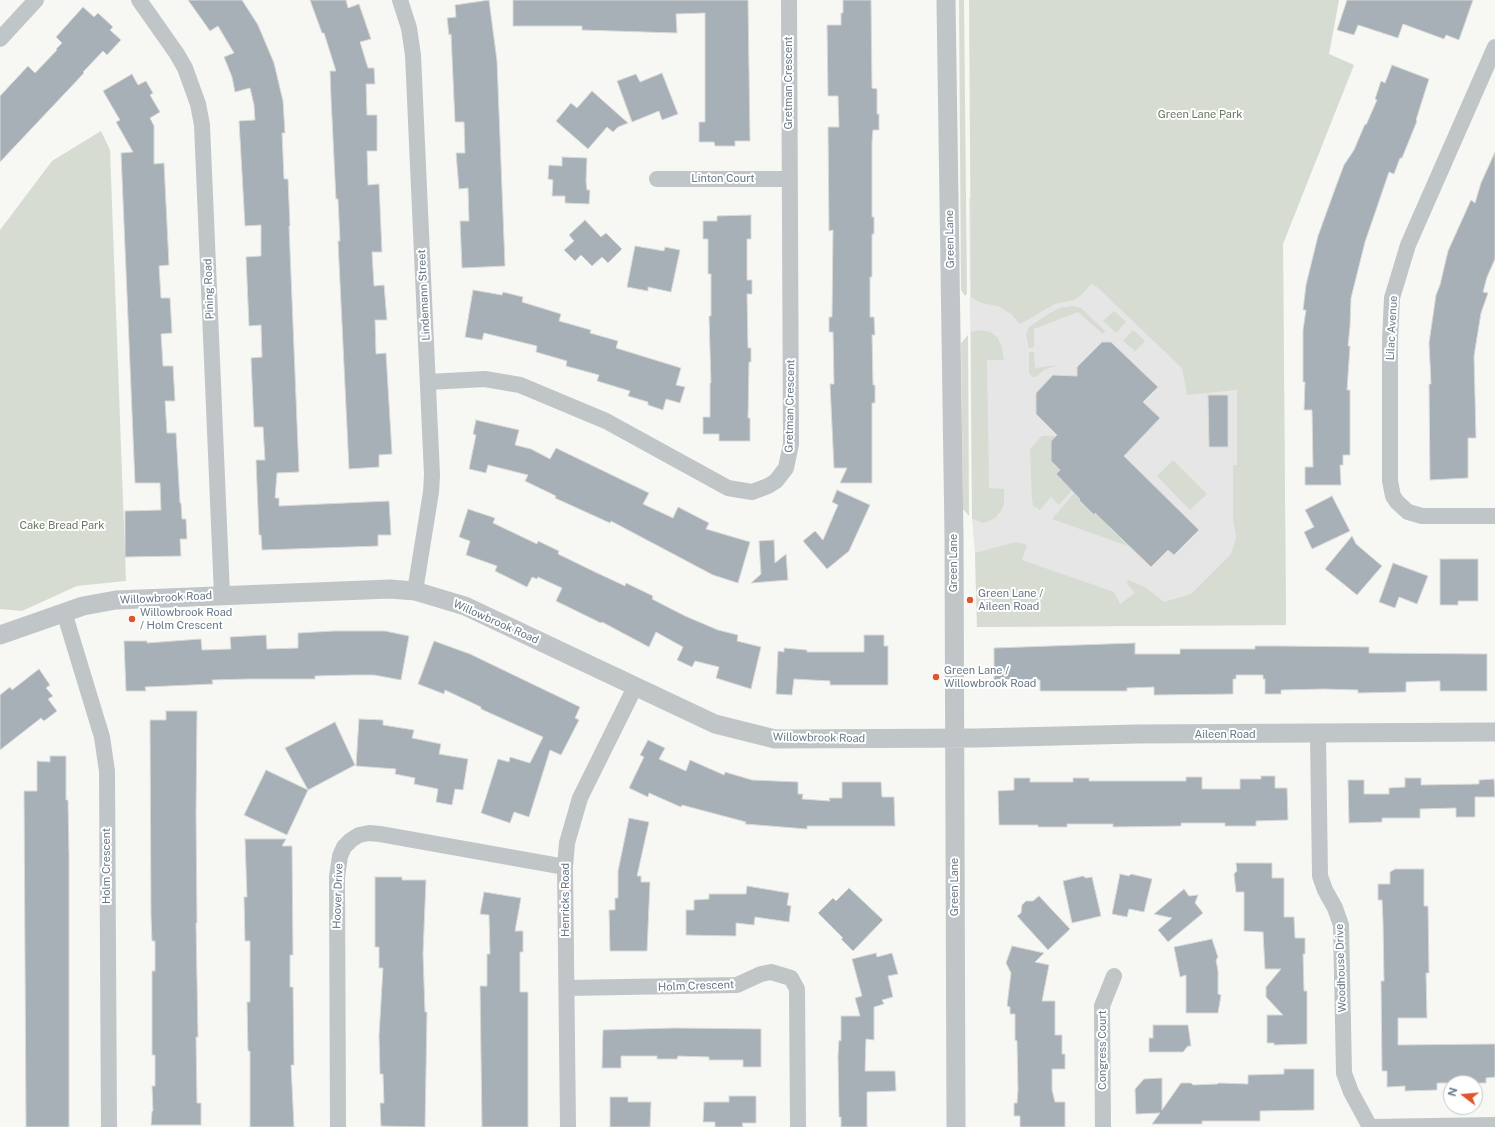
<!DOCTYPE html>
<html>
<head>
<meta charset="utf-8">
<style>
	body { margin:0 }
	#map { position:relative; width:1495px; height:1127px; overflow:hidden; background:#f7f7f4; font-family:"Public Sans",sans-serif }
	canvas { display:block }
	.north { position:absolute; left:1443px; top:1075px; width:40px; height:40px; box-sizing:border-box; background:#fff; border:1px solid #c2c9ce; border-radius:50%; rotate:286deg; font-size:11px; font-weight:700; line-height:16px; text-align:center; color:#667785 }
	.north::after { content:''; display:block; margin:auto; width:14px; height:18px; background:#e25429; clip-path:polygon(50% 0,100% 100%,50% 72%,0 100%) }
</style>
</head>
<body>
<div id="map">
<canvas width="1495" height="1127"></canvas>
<div class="north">N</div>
</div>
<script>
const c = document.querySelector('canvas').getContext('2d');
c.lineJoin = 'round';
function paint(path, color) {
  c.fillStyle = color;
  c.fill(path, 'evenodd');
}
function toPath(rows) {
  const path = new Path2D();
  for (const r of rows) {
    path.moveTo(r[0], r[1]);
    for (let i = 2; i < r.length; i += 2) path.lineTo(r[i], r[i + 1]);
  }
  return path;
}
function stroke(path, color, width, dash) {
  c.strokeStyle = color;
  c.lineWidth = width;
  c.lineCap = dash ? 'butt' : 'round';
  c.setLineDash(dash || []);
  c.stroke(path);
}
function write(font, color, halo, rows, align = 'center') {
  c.font = font + ' "Public Sans",sans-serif';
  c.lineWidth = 4;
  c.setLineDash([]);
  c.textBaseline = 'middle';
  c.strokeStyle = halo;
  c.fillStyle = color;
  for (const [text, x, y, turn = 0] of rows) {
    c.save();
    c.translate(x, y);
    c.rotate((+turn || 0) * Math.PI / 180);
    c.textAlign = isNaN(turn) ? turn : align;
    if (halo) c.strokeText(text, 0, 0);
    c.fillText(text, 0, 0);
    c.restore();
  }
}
paint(toPath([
	[969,198,1283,244,1286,625,977,627,975,553,972,519]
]), '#e5e6e5');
paint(toPath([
	[959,0,964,0,967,294,965,296,961,290],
	[969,0,1339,0,1329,54,1354,65,1283,244,1286,625,977,627,975,553,1016,542,1027,545,1022,560,1114,592,1120,604,1135,593,1127,584,1128,580,1145,587,1164,602,1191,594,1231,554,1236,538,1233,517,1233,465,1237,465,1237,390,1187,395,1182,368,1097,287,1091,284,1081,295,1074,300,1055,304,1020,324,1011,314,998,306,981,303,971,297],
	[101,131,110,150,126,581,77,586,22,611,0,609,0,230,52,161],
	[1072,306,1081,308,1106,332,1101,334,1101,332,1078,312,1034,329,1034,347,1029,348,1026,335,1029,327,1050,313,1060,308],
	[1114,311,1126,322,1116,333,1103,321],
	[981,330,990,332,997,337,1002,348,1004,360,987,360,989,488,1004,489,1004,504,1001,511,995,518,984,523,972,519,971,332],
	[1133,330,1145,341,1135,351,1123,341],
	[968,335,969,516,963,509,961,343],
	[1029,352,1034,352,1035,368,1058,365,1044,370,1036,377,1033,377,1029,373],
	[1042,436,1055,436,1051,441,1051,461,1060,470,1056,474,1072,490,1059,505,1051,497,1040,510,1033,506,1032,498,1030,449],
	[1173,460,1207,494,1190,510,1157,476],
	[1075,492,1081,498,1079,500,1094,514,1095,513,1128,546,1052,519]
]), '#d7dcd3');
const building = toPath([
	[188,0,242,0,258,25,274,63,283,101,285,133,282,133,284,179,288,179,290,226,289,226,299,472,277,473,275,498,279,498,279,506,389,501,391,535,378,535,378,546,262,550,261,535,259,535,256,460,265,460,263,427,254,427,251,358,262,357,261,325,249,326,246,257,261,256,261,225,245,226,239,121,255,120,254,105,250,88,235,92,232,77,224,57,234,53,218,26,210,31,188,0],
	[310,0,346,0,348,8,359,4,371,39,360,42,368,68,374,68,375,84,366,84,367,115,377,115,377,151,367,151,368,185,379,184,382,252,372,252,374,286,384,285,387,320,375,320,376,354,386,353,392,454,379,455,379,467,349,469,338,241,340,241,338,199,336,199,331,98,330,71,336,71,324,33,322,33,310,0],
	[489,0,497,61,505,266,462,268,460,221,469,221,468,188,459,189,456,153,465,153,464,122,455,122,451,34,449,35,447,18,456,17,455,5,489,0],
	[513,0,748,0,750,141,735,141,735,146,715,146,714,142,699,142,699,122,705,122,705,13,676,14,677,33,582,30,582,26,513,26,513,0],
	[843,0,871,0,872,88,877,89,877,114,879,114,879,130,873,130,872,141,872,217,874,217,874,234,872,234,872,277,870,277,870,317,874,317,875,335,872,335,873,385,875,385,875,403,872,403,872,483,840,483,847,468,834,468,830,384,834,384,833,332,829,332,829,317,832,317,833,230,829,231,828,127,839,127,838,96,828,96,827,25,841,25,841,13,843,13,843,0],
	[1347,0,1473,0,1459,40,1446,35,1444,39,1403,24,1398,38,1358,25,1354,35,1337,30,1347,0],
	[83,7,94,17,98,13,113,27,110,30,121,40,107,55,103,51,83,72,84,73,0,162,0,96,28,66,35,73,57,50,56,49,62,43,56,37,83,7],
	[1392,65,1429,79,1416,120,1417,121,1402,158,1400,158,1394,174,1389,172,1365,242,1351,298,1350,326,1348,346,1350,346,1347,390,1350,390,1350,455,1343,455,1343,465,1340,465,1341,485,1305,485,1305,467,1313,467,1312,410,1304,410,1305,382,1303,382,1303,330,1306,310,1303,310,1306,285,1318,236,1335,189,1344,165,1354,150,1365,124,1366,125,1377,100,1375,99,1381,81,1385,83,1392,65],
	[662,73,678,114,662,120,659,111,632,122,617,81,636,74,640,82,662,73],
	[132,74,138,85,146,81,153,93,150,95,160,112,150,118,154,126,154,164,164,163,169,265,159,266,161,298,170,298,172,333,161,334,163,366,173,366,175,401,165,401,167,433,176,433,180,503,181,503,182,519,186,519,187,539,180,539,181,556,125,557,125,511,161,510,160,483,135,483,121,153,133,152,116,122,120,120,103,91,132,74],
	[592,91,628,123,618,127,613,132,607,127,588,149,556,121,571,103,577,108,592,91],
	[1495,152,1495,259,1487,277,1483,292,1488,293,1481,313,1474,356,1476,438,1468,438,1468,478,1430,480,1429,384,1431,384,1429,343,1436,295,1440,285,1448,251,1471,200,1475,203,1481,183,1495,152],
	[562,157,587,158,586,182,587,190,590,190,589,204,565,203,565,196,552,196,553,180,548,179,549,165,562,166,562,157],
	[751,215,751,239,747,239,747,280,752,280,752,294,747,294,748,348,751,348,751,362,749,362,748,418,750,418,750,441,719,441,719,434,703,434,703,417,710,417,710,383,711,383,709,316,711,316,711,274,708,274,708,239,703,239,703,221,717,221,717,216,751,215],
	[585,220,601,237,606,233,622,249,608,263,602,257,592,266,581,255,575,261,564,250,574,241,569,235,585,220],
	[635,246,664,251,665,247,680,250,671,292,648,287,648,291,627,287,635,246],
	[473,290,502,295,503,292,523,297,522,302,561,314,559,321,591,330,590,333,618,341,616,348,681,368,676,385,685,387,680,403,666,399,663,410,648,405,648,402,628,396,630,391,597,381,599,375,566,366,567,361,536,352,537,346,484,333,482,340,465,337,473,290],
	[1102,342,1111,342,1158,387,1143,402,1160,418,1124,456,1199,530,1174,555,1168,550,1151,567,1095,513,1094,515,1079,500,1080,499,1056,474,1060,470,1051,461,1051,441,1057,435,1036,414,1036,393,1053,375,1077,376,1077,367,1102,342],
	[1208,395,1228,395,1228,447,1209,447,1208,395],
	[476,420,519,430,515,445,531,449,550,459,556,448,649,493,643,504,673,518,678,507,709,523,706,529,750,542,738,583,713,575,611,521,610,523,555,498,556,496,525,481,528,475,488,465,486,473,469,469,476,435,473,434,476,420],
	[837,490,870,505,849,551,827,569,803,541,815,531,823,540,838,505,832,502,837,490],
	[1332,496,1350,531,1312,549,1304,532,1314,527,1305,510,1332,496],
	[468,509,495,518,493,523,537,544,538,541,559,551,558,554,595,572,625,586,626,583,653,596,652,599,685,616,718,630,738,635,737,641,761,647,751,689,716,678,719,667,695,661,692,667,677,660,683,647,656,632,649,647,602,622,601,623,556,601,562,588,538,577,537,579,532,577,527,587,495,571,497,566,466,555,470,541,459,537,468,509],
	[1352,536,1356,544,1382,566,1357,595,1325,569,1352,536],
	[774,540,775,563,786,554,788,580,751,583,761,574,759,541,774,540],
	[1440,559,1478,559,1478,601,1458,601,1458,605,1440,605,1440,559],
	[1393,563,1428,576,1417,604,1399,597,1395,608,1379,602,1393,563],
	[334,631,385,631,409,636,401,680,374,675,353,675,315,676,315,679,248,679,212,680,213,684,145,687,146,691,126,691,124,641,147,641,147,643,201,639,202,650,231,649,230,637,266,635,267,649,298,648,298,633,334,631],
	[864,635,884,635,884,646,888,646,888,685,830,685,830,681,794,679,792,695,776,694,778,651,784,652,784,648,807,650,807,652,864,652,864,635],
	[434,641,470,654,580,707,575,718,579,720,561,755,550,750,529,817,514,812,510,823,481,813,498,759,509,762,510,757,530,763,543,737,481,709,481,707,445,690,444,694,418,684,434,641],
	[1135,643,1135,654,1180,654,1180,649,1255,649,1255,646,1281,646,1369,647,1369,653,1487,654,1487,691,1440,691,1440,681,1406,682,1406,692,1358,693,1358,690,1324,689,1281,690,1281,694,1265,694,1265,679,1263,679,1263,675,1236,675,1236,679,1233,679,1233,694,1154,695,1154,687,1127,688,1127,691,1040,691,1040,680,994,680,994,648,1135,643],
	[39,669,50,685,46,688,53,696,48,699,57,711,44,721,41,718,0,750,0,695,10,687,12,690,39,669],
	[166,711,197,711,196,814,197,923,196,923,198,1037,196,1037,197,1103,201,1103,201,1125,151,1125,152,1111,153,1111,152,1086,155,1086,155,1055,152,1055,152,971,155,971,155,941,152,941,151,915,150,720,166,720,166,711],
	[359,719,383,720,383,725,414,730,412,738,441,744,439,754,468,759,463,790,455,789,452,805,436,802,438,789,414,784,415,778,395,774,396,769,356,766,359,719],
	[335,722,355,765,308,790,285,748,335,722],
	[648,740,665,748,659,759,686,771,690,760,724,775,725,772,752,780,798,782,798,794,803,794,802,799,830,801,829,798,842,798,842,782,881,782,882,797,894,797,895,826,807,826,807,829,745,824,746,822,682,805,681,807,649,793,648,797,629,788,644,757,640,755,648,740],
	[50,756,66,756,66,800,68,800,69,855,69,1127,26,1127,24,791,37,791,37,761,50,762,50,756],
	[266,770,308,790,287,835,244,815,266,770],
	[1261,776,1275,776,1275,788,1287,788,1288,820,1256,821,1256,826,1225,826,1225,823,1181,823,1181,826,1113,827,1113,824,1067,824,1067,827,1038,827,1038,825,999,825,998,791,1014,790,1014,778,1030,778,1030,782,1073,782,1073,778,1089,778,1089,781,1186,781,1186,777,1202,777,1202,789,1240,789,1240,779,1261,779,1261,776],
	[1405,778,1421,778,1421,785,1479,784,1479,780,1494,779,1495,797,1475,797,1475,817,1456,817,1456,808,1420,809,1420,818,1382,818,1382,822,1349,823,1348,780,1364,780,1364,794,1389,794,1389,788,1405,787,1405,778],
	[629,818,649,822,637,876,641,876,641,882,650,882,647,951,610,951,609,910,615,910,615,898,618,898,618,871,629,818],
	[245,839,286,839,282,846,292,846,293,955,290,955,290,987,293,987,294,1065,291,1065,294,1127,250,1127,250,1051,248,1051,247,1002,250,1002,250,941,245,941,244,897,247,897,245,839],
	[1236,863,1272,863,1272,878,1284,878,1284,917,1294,917,1295,938,1305,938,1305,954,1303,954,1304,991,1307,991,1307,1044,1274,1045,1274,1043,1267,1043,1267,1015,1283,1015,1266,997,1266,987,1281,969,1265,969,1263,932,1244,931,1244,892,1236,892,1234,874,1237,871,1236,863],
	[1395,869,1424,869,1424,906,1428,906,1429,973,1426,973,1427,1018,1398,1018,1398,1045,1495,1044,1495,1077,1486,1078,1486,1083,1437,1083,1437,1090,1405,1091,1405,1086,1387,1087,1387,1071,1382,1071,1381,981,1384,981,1383,921,1382,900,1378,900,1378,884,1390,884,1390,872,1395,869],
	[1120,874,1129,876,1131,874,1152,879,1144,912,1129,909,1127,917,1112,914,1120,874],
	[1083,876,1086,878,1092,877,1101,916,1072,923,1063,881,1083,876],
	[375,877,402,877,402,880,426,880,423,954,425,1012,427,1012,425,1127,381,1126,380,1103,384,1103,383,1074,380,1074,379,1036,383,968,379,968,379,947,375,947,375,877],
	[747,886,789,893,787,905,791,906,789,922,755,917,754,925,736,923,736,936,686,935,686,910,694,910,694,900,709,899,709,894,746,894,747,886],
	[849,888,883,920,853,951,841,939,843,938,818,913,833,898,836,901,849,888],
	[1184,889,1189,896,1198,895,1195,903,1203,913,1168,942,1158,930,1172,918,1154,914,1184,889],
	[484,892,521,898,515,931,523,931,523,952,520,952,520,992,528,992,528,1127,482,1127,480,986,487,986,487,954,490,954,489,915,480,914,484,892],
	[1039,896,1070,929,1048,950,1017,916,1021,913,1022,905,1026,901,1033,901,1039,896],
	[1212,939,1218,957,1216,960,1218,971,1218,994,1221,995,1218,1013,1186,1013,1186,975,1180,977,1174,947,1212,939],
	[1012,946,1044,953,1035,962,1049,965,1042,1001,1055,1001,1055,1035,1062,1035,1062,1054,1065,1054,1065,1069,1052,1069,1052,1090,1055,1102,1065,1102,1065,1127,1020,1127,1020,1116,1014,1116,1014,1103,1017,1103,1018,1090,1017,1041,1015,1040,1015,1014,1010,1014,1010,1007,1007,1006,1011,973,1006,963,1012,946],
	[876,953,877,957,892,953,898,974,888,976,893,997,882,1000,884,1004,874,1007,874,1040,866,1039,865,1071,895,1071,896,1091,867,1092,867,1127,841,1127,841,1117,839,1117,838,1056,839,1040,841,1041,841,1016,860,1016,855,998,862,996,852,959,876,953],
	[1153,1025,1188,1025,1191,1046,1188,1046,1183,1052,1149,1052,1149,1038,1153,1038,1153,1025],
	[675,1028,761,1029,761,1067,743,1067,743,1060,709,1060,709,1057,678,1056,677,1059,657,1059,657,1056,621,1056,621,1068,602,1068,603,1030,675,1028],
	[1284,1069,1314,1069,1314,1110,1260,1111,1260,1121,1202,1121,1202,1124,1152,1124,1160,1113,1136,1114,1135,1089,1144,1079,1162,1078,1162,1110,1181,1083,1191,1083,1193,1085,1217,1084,1219,1083,1248,1084,1248,1075,1284,1074,1284,1069],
	[729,1096,756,1096,756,1123,742,1123,743,1127,715,1127,715,1122,703,1122,704,1102,729,1102,729,1096],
	[610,1097,628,1097,628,1102,651,1102,650,1127,610,1127,610,1097]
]);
paint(building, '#a7b0b6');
stroke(building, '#d9d9d7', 1);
stroke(toPath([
	[139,0,177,54,185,68,198,104,202,125,222,595],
	[400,0,409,28,413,55,432,475,431,492,415,591],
	[0,39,36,0],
	[1495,47,1408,245,1392,298,1390,340,1390,481,1393,496,1397,502,1408,512,1422,516,1495,516],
	[657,179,789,179],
	[428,382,485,379,520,385,606,421,728,488,752,492,768,486,776,481,786,468,791,444,789,0],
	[64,612,102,737,107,771,109,1127],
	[1318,735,1320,876,1325,890,1335,908,1341,925,1344,1073,1351,1092,1370,1127],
	[567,988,737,985,761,974,771,972,791,978,797,989,798,1127],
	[338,1127,337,877,340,856,344,847,351,840,359,835,369,833,380,834,565,867],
	[568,1127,565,867,567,843,580,798,635,687],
	[1103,1127,1102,1006,1114,976],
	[1372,1127,1495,1125]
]), '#c0c5c8', 16);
stroke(toPath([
	[946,0,954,535,956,1127],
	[0,635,83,606,116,600,390,589,415,591,465,606,715,724,775,739,977,738,1137,734,1495,732]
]), '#c0c5c8', 19);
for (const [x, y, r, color] of [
	[970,600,4,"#e25429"],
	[132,619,4,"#e25429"],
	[936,677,4,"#e25429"]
]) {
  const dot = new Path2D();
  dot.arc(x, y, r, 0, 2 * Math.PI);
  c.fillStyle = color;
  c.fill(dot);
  stroke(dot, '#fff', 1.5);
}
write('11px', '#667785', '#fff', [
	["Gretman Crescent",789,83,-90],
	["Linton Court",723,179],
	["Green Lane",950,239,-91],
	["Pining Road",209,289,-92],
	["Lindemann Street",424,295,-93],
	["Lilac Avenue",1392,328,-87],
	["Gretman Crescent",790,406,-89],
	["Green Lane",954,563,-90],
	["Willowbrook Road",166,598,-3],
	["Willowbrook Road",496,622,24],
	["Aileen Road",1225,735],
	["Willowbrook Road",819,738,1],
	["Holm Crescent",107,866,-90],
	["Green Lane",955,887,-90],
	["Hoover Drive",338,896,-88],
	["Henricks Road",566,900,-90],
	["Woodhouse Drive",1341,968,-92],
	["Holm Crescent",696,986,-2],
	["Congress Court",1103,1050,-90]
]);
write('11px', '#667761', '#fff', [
	["Green Lane Park",1200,115],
	["Cake Bread Park",62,526]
]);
write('11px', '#667785', '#fff', [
	["Green Lane /",978,594],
	["Aileen Road",978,607],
	["Willowbrook Road",140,613],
	["/ Holm Crescent",140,626],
	["Green Lane /",944,671],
	["Willowbrook Road",944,684]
], 'left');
</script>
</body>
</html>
